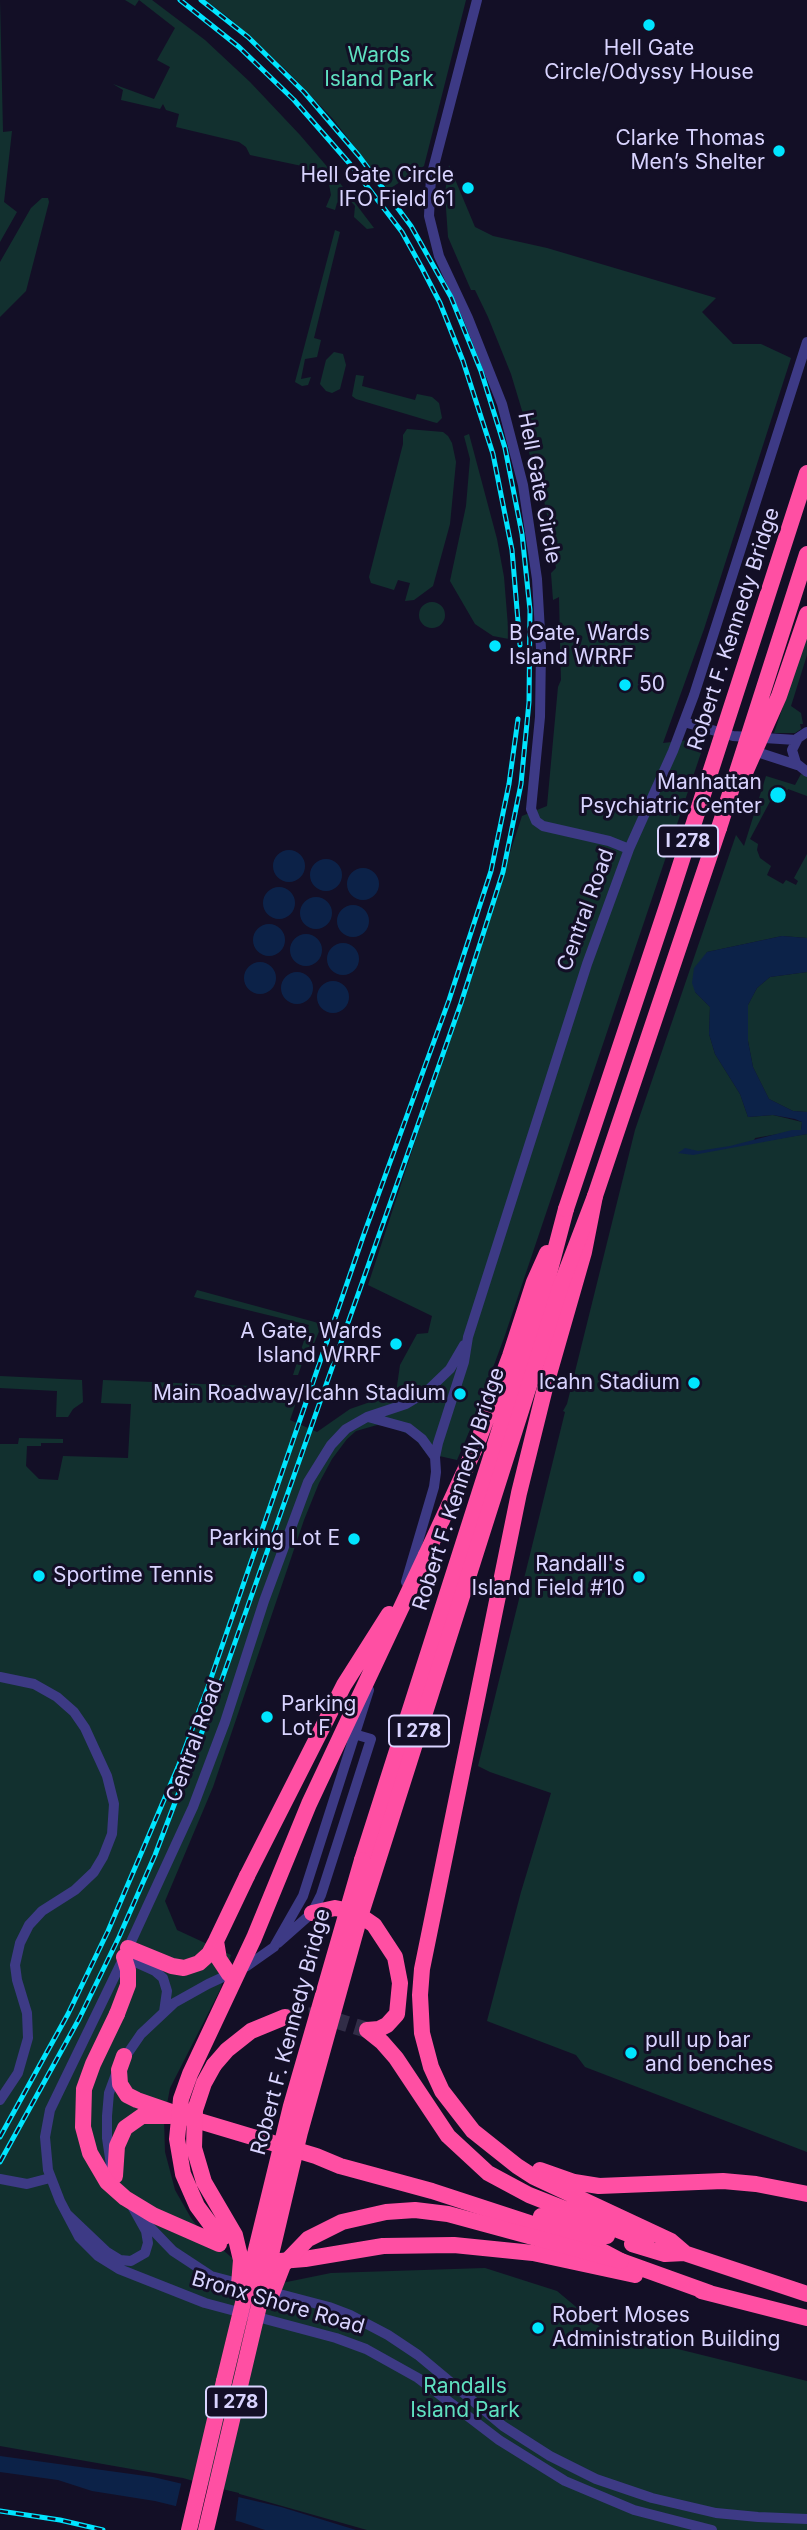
<!DOCTYPE html>
<html>
<head>
<meta charset="utf-8">
<style>
	body { margin:0 }
	canvas { display:block; background:#130f26 }
</style>
</head>
<body>
<canvas width="807" height="2530"></canvas>
<script>
const c = document.querySelector('canvas').getContext('2d');
c.lineJoin = 'round';
function paint(path, color) {
  c.fillStyle = color;
  c.fill(path, 'evenodd');
}
function toPath(rows) {
  const path = new Path2D();
  for (const r of rows) {
    if (r.length === 3) {
      path.moveTo(r[0] + r[2], r[1]);
      path.arc(r[0], r[1], r[2], 0, 2 * Math.PI);
      continue;
    }
    path.moveTo(r[0], r[1]);
    for (let i = 2; i < r.length; i += 2) path.lineTo(r[i], r[i + 1]);
  }
  return path;
}
function stroke(path, color, width, dash) {
  c.strokeStyle = color;
  c.lineWidth = width;
  c.lineCap = dash ? 'butt' : 'round';
  c.setLineDash(dash || []);
  c.stroke(path);
}
function write(font, color, halo, rows, align = 'center') {
  c.font = font + ' Inter,sans-serif';
  c.lineWidth = 6;
  c.setLineDash([]);
  c.textBaseline = 'middle';
  c.strokeStyle = halo;
  c.fillStyle = color;
  for (const [text, x, y, turn = 0] of rows) {
    c.save();
    c.translate(x, y);
    c.rotate((+turn || 0) * Math.PI / 180);
    c.textAlign = isNaN(turn) ? turn : align;
    if (halo) c.strokeText(text, 0, 0);
    c.fillText(text, 0, 0);
    c.restore();
  }
}
paint(toPath([
	[0,0,3,132,12,131,4,202,17,212,0,242],
	[125,0,152,0,205,40,250,82,300,135,330,170,374,228,367,229,354,217,355,206,346,196,337,203,335,210,326,207,331,195,329,184,302,166,250,155,246,147,239,142,176,127,179,114,166,110,163,104,160,109,121,100,123,90,113,84,154,99,170,67,157,60,175,28,139,0,135,6],
	[205,0,466,0,424,166,388,190,333,119,287,71,229,18],
	[449,165,475,227,493,236,547,248,716,298,702,312,733,344,761,344,791,358,704,629,663,743,706,738,504,1338,469,1432,457,1460,426,1453,413,1436,389,1426,377,1425,356,1431,347,1439,332,1459,319,1483,304,1520,213,1787,165,1901,177,1930,231,1955,220,1990,170,2088,164,2120,165,2152,175,2190,191,2218,200,2230,231,2257,277,2284,331,2273,485,2268,557,2291,605,2331,807,2381,807,2530,367,2530,183,2478,0,2446,0,1444,18,1444,19,1438,63,1439,63,1443,41,1443,41,1446,27,1446,26,1466,39,1479,58,1480,63,1456,128,1458,131,1404,101,1403,103,1380,301,1388,290,1420,317,1432,350,1409,396,1393,400,1365,417,1334,428,1333,432,1316,368,1285,522,816,547,806,558,687,561,680,559,597,553,600,551,573,556,568,549,524,539,477,536,480,528,448,531,442,530,437,511,374,488,317,475,290,471,290,448,237,445,193],
	[42,198,48,198,49,202,26,291,0,317,0,262,31,208],
	[335,230,340,232,314,338,321,340,317,357,305,359,301,379,311,377,308,385,302,386,295,382],
	[334,352,343,354,346,365,340,389,332,393,326,391,320,384,326,360],
	[356,375,364,376,362,386,415,400,417,394,432,397,439,403,442,418,437,423,433,422,356,399,352,396],
	[407,429,443,432,448,436,452,443,456,462,450,524,433,586,414,600,405,601,410,583,398,580,394,590,371,583,369,577,403,444,403,435],
	[469,434,497,539,504,577,509,639,493,636,475,624,450,581,466,506,470,459,464,436],
	[432,615,13],
	[807,636,807,655,791,706,801,713,803,724,800,724,801,729,795,733,774,733],
	[801,774,807,776,807,796,788,789,783,798,774,794,750,839,758,844,757,850,760,858,771,866,767,875,783,884,786,880,796,885,798,881,794,878,807,854,807,938,782,936,707,952,695,992,710,1007,709,1034,715,1054,740,1094,748,1117,773,1115,802,1122,801,1130,755,1138,753,1143,807,1134,807,2152,585,2067,576,2055,487,2021,521,1892,551,1793,490,1772,478,1766,565,1412,563,1411,567,1404,635,1130,736,835,744,846,766,776,795,785],
	[807,972,807,1112,793,1111,769,1099,753,1067,748,1041,748,1005,757,988,770,977],
	[197,1290,322,1324,307,1361,303,1361,298,1375,293,1375,309,1325,194,1297],
	[0,1376,82,1380,83,1402,73,1409,68,1417,56,1417,57,1391,0,1388]
]), '#12302f');
paint(toPath([
	[289,866,16],
	[326,875,16],
	[363,884,16],
	[279,903,16],
	[316,913,16],
	[353,921,16],
	[269,940,16],
	[306,950,16],
	[782,936,807,938,807,972,770,977,757,988,748,1005,748,1041,753,1067,769,1099,793,1111,807,1112,807,1134,693,1155,678,1153,685,1148,698,1151,730,1146,792,1130,801,1130,802,1122,795,1119,773,1115,748,1117,740,1094,715,1054,709,1034,710,1007,695,992,692,983,694,968,707,952],
	[343,959,16],
	[260,978,16],
	[297,988,16],
	[333,997,16],
	[0,2456,153,2477,281,2507,356,2530,265,2530,241,2522,155,2501,92,2491,58,2480,0,2472]
]), '#0c2248');
paint(toPath([
	[182,2480,239,2493,235,2524,175,2510]
]), '#130f26');
stroke(toPath([
	[285,2017,318,2015,367,2030]
]), '#312d47', 16, [16, 8]);
stroke(toPath([
	[477,0,431,177,429,216,439,256,468,318,502,404,523,485,537,579,541,649,540,717,531,809,536,821,543,826,609,841,629,849],
	[684,722,733,736,796,740],
	[807,732,798,738,792,750,796,763,807,772],
	[750,747,757,752,797,765],
	[464,1345,450,1369,426,1392,406,1404,367,1417,346,1429,331,1445,308,1482,264,1601,225,1722,193,1807,124,1957,50,2110,45,2137,48,2170,60,2201,79,2237,98,2256,119,2269,205,2303,336,2338,366,2349,418,2378,499,2440,565,2481,634,2510,712,2530],
	[368,1417,408,1428,422,1439,435,1457],
	[406,1582,434,1487,436,1472,435,1457,438,1443,464,1362,468,1337,587,964,629,849,673,751,694,695,807,342],
	[0,1677,34,1684,57,1697,74,1712,85,1728,107,1776,114,1804,112,1834,103,1857,94,1872,75,1890,42,1911,29,1925,20,1943,15,1965,17,1980,27,2013,28,2038,18,2073,0,2100],
	[278,1943,312,1913,321,1895,371,1739,354,1734],
	[124,1957,155,1971,163,1978,167,1991,164,2012],
	[111,2165,107,2138,107,2116,109,2093,119,2066,141,2034,174,2003,208,1984,247,1966,274,1947,303,1896,369,1690],
	[0,2179,27,2184,50,2178],
	[67,2214,107,2252,120,2260,131,2261,145,2253,148,2243,146,2231,131,2204],
	[146,2223,173,2251,211,2276,329,2307,350,2315,388,2335,418,2355,503,2426,550,2456,596,2479,652,2498,716,2513,758,2517,807,2519]
]), '#3d3a85', 10);
stroke(toPath([
	[426,1555,477,1444,510,1356,534,1282,547,1253],
	[362,1860,546,1285,566,1209],
	[312,1913,335,1908,355,1912,374,1925,395,1957,400,1983,397,2014,387,2025,379,2029,367,2030],
	[216,1941,219,1959,229,1974],
	[128,1948,172,1966,184,1968,199,1963,209,1954,216,1941,247,1876],
	[117,2014,128,1985,128,1970,124,1957],
	[367,2030,382,2042,396,2058,448,2136,488,2173,529,2195,646,2241],
	[124,2056,119,2070,120,2084,127,2095,137,2100,189,2118,316,2156,340,2166,432,2191,539,2226,587,2243,621,2261,710,2293],
	[214,2065,227,2050,251,2031,285,2017],
	[540,2170,574,2182,599,2186,723,2181,756,2184,807,2194],
	[115,2176,117,2146,125,2128,142,2116,170,2116],
	[541,2216,607,2236],
	[632,2244,665,2254,685,2253],
	[678,2251,807,2294],
	[685,2253,671,2241,534,2177,517,2166,473,2131,442,2091,431,2067,422,2033,420,1995,422,1969,519,1493,545,1388,584,1252,595,1196,719,828],
	[280,2261,305,2259,383,2246,454,2245,533,2253,635,2275],
	[701,2291,807,2318],
	[189,2530,224,2381]
]), '#ff4fa3', 16);
const rail = toPath([
	[180,0,239,47,294,100,350,164,402,232,422,268,440,303,463,361,493,454,512,550,520,645],
	[0,2137,68,2014,108,1931,178,1767,209,1684,364,1234,449,1000,491,871,509,784,518,719],
	[0,2162,79,2019,119,1937,155,1855,221,1682,461,1003,503,872,521,784,529,702,530,610,522,534,505,448,481,371,451,297,411,226,359,156,304,92,248,37,201,0],
	[0,2511,60,2520,103,2530]
]);
stroke(rail, '#00e5ff', 5);
stroke(rail, '#130f26', 2.5, [8]);
stroke(toPath([
	[744,775,779,696,807,614],
	[719,828,807,554],
	[566,1209,668,903,807,473],
	[247,1876,344,1685,389,1614],
	[117,2014,93,2064,84,2089,83,2127,90,2153,107,2182,125,2198,153,2215,219,2244],
	[214,2065,204,2083,195,2110,194,2148,204,2182,235,2235,241,2260,239,2285],
	[224,2237,211,2225,197,2206,183,2174,177,2139,181,2099,190,2074,254,1938,309,1804,426,1555],
	[269,2301,283,2265,308,2239,342,2222,386,2212,415,2210,448,2214,621,2261],
	[224,2381,291,2106,362,1860],
	[206,2530,300,2132,358,1923,561,1285,595,1196]
]), '#ff4fa3', 16);
for (const [x, y, r, color] of [
	[649,25,7,"#00e5ff"],
	[779,151,7,"#00e5ff"],
	[468,188,7,"#00e5ff"],
	[495,646,7,"#00e5ff"],
	[625,685,7,"#00e5ff"],
	[778,795,9,"#00e5ff"],
	[396,1344,7,"#00e5ff"],
	[694,1383,7,"#00e5ff"],
	[460,1394,7,"#00e5ff"],
	[354,1539,7,"#00e5ff"],
	[39,1576,7,"#00e5ff"],
	[639,1577,7,"#00e5ff"],
	[267,1717,7,"#00e5ff"],
	[631,2053,7,"#00e5ff"],
	[538,2328,7,"#00e5ff"]
]) {
  const dot = new Path2D();
  dot.arc(x, y, r, 0, 2 * Math.PI);
  c.fillStyle = color;
  c.fill(dot);
  stroke(dot, '#130f26', 2.5);
}
for (const [x, y, w] of [
	[688,841,60],
	[419,1731,60],
	[236,2402,60]
]) {
  const box = new Path2D();
  box.roundRect(x - w / 2, y - 15.5, w, 31, 5);
  c.fillStyle = '#130f26';
  c.fill(box);
  stroke(box, '#d9d4ff', 2);
}
write('bold 19px', '#d9d4ff', null, [
	["I 278",688,841],
	["I 278",419,1731],
	["I 278",236,2402]
]);
write('21px', '#d9d4ff', '#130f26', [
	["Hell Gate",649,49,"center"],
	["Circle/Odyssy House",649,73,"center"],
	["Clarke Thomas",765,139],
	["Men’s Shelter",765,163],
	["Hell Gate Circle",454,176],
	["IFO Field 61",454,200],
	["B Gate, Wards",509,634,"left"],
	["Island WRRF",509,658,"left"],
	["50",639,685,"left"],
	["Manhattan",762,783],
	["Psychiatric Center",762,807],
	["A Gate, Wards",382,1332],
	["Island WRRF",382,1356],
	["Icahn Stadium",680,1383],
	["Main Roadway/Icahn Stadium",446,1394],
	["Parking Lot E",340,1539],
	["Randall's",625,1565],
	["Island Field #10",625,1589],
	["Sportime Tennis",53,1576,"left"],
	["Parking",281,1705,"left"],
	["Lot F",281,1729,"left"],
	["pull up bar",645,2041,"left"],
	["and benches",645,2065,"left"],
	["Robert Moses",552,2316,"left"],
	["Administration Building",552,2340,"left"]
], 'right');
write('21px', '#5fe0c0', '#130f26', [
	["Wards",379,56],
	["Island Park",379,80],
	["Randalls",465,2387],
	["Island Park",465,2411]
]);
write('21px', '#d9d4ff', '#130f26', [
	["Hell Gate Circle",539,488,79],
	["Robert F. Kennedy Bridge",734,629,-72],
	["Central Road",586,910,-70],
	["Robert F. Kennedy Bridge",459,1489,-72],
	["Central Road",195,1741,-70],
	["Robert F. Kennedy Bridge",291,2032,-75],
	["Bronx Shore Road",278,2303,16]
]);
</script>
</body>
</html>
